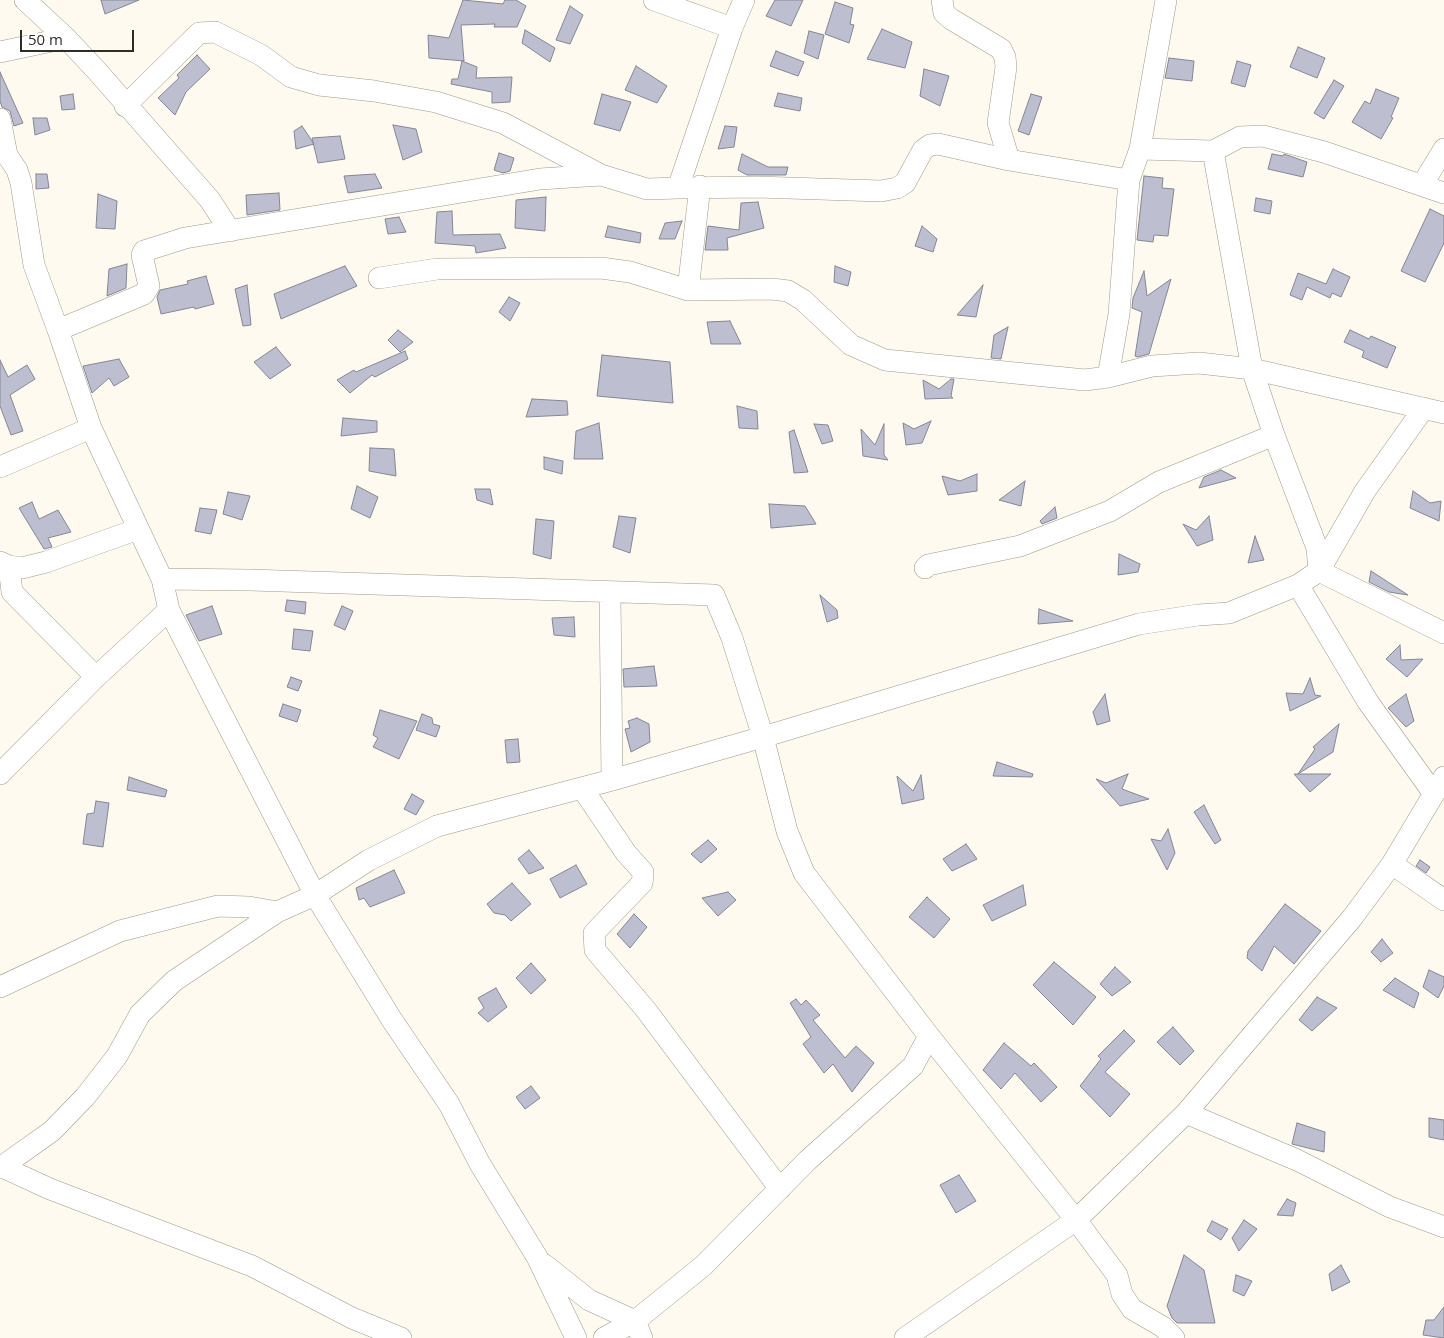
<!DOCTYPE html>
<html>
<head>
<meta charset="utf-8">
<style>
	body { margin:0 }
	#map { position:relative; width:1444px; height:1338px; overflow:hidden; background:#fefaf0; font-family:"Open Sans",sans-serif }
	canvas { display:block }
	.scale { position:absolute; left:20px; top:30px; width:114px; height:22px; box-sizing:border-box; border:2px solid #302d27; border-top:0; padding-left:6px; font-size:15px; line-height:18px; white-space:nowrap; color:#302d27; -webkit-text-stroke:4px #fff; paint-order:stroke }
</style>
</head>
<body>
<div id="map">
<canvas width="1444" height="1338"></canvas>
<div class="scale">50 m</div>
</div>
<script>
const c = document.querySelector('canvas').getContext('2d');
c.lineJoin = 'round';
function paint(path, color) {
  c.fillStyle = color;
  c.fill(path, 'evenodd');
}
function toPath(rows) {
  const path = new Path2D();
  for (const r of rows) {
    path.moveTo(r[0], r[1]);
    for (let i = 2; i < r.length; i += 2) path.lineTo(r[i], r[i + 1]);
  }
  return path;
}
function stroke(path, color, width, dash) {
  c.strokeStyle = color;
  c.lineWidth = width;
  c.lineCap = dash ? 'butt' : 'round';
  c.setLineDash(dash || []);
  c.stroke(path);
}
const building = toPath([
	[101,0,139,0,105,14,101,0],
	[463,0,503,4,505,0,516,0,526,6,517,27,494,27,495,24,461,25,464,61,429,58,428,35,449,38,463,0],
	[775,0,803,0,791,26,766,16,775,0],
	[835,2,853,8,850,24,854,25,849,43,825,34,835,2],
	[570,6,583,15,570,44,556,40,570,6],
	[882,29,912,42,905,68,867,59,882,29],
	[525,30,555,48,550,62,522,43,525,30],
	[809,31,824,35,818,59,804,53,809,31],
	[1298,47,1325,58,1317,78,1290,67,1298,47],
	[776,51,804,62,798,76,770,66,776,51],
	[197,55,210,69,186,92,175,115,158,98,179,78,177,75,197,55],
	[1169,58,1194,61,1192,81,1165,78,1169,58],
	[462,61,477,67,476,78,512,77,510,102,492,103,492,92,451,84,452,79,458,79,462,61],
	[1237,61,1251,65,1245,87,1231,83,1237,61],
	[636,66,667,86,657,103,625,90,636,66],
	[924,69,949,76,940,106,920,96,924,69],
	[0,72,23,123,14,126,10,111,2,107,0,101,0,72],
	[1334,80,1344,86,1324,119,1314,113,1334,80],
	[1376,89,1399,98,1391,117,1393,118,1381,139,1352,122,1365,101,1370,104,1376,89],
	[778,93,802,98,800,111,774,106,778,93],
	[73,94,75,109,62,110,60,96,73,94],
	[602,94,631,102,620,131,594,124,602,94],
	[1031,94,1042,97,1029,135,1018,131,1031,94],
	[33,118,47,118,50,130,35,135,33,118],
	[393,125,416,129,422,152,403,160,393,125],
	[302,126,314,144,296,149,294,131,302,126],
	[725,126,737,127,734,147,718,149,725,126],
	[340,136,345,159,318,163,312,138,340,136],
	[499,153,514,158,510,171,503,173,494,170,499,153],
	[742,154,768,167,788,167,786,175,747,175,738,170,742,154],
	[1272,154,1283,156,1284,154,1307,162,1303,177,1268,169,1272,154],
	[36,174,47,174,49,188,36,189,36,174],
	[375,174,382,188,348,193,344,176,375,174],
	[1144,176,1163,178,1162,188,1174,189,1168,236,1154,235,1153,242,1137,240,1144,176],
	[279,193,280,210,247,215,246,195,279,193],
	[98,194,117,201,115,229,96,228,98,194],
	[546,197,545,231,515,228,516,200,546,197],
	[1256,198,1272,201,1270,214,1254,211,1256,198],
	[758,202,764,228,727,238,728,250,705,250,708,226,739,230,741,203,758,202],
	[1430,209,1444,216,1444,243,1425,282,1401,271,1430,209],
	[452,211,453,235,500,234,506,248,476,253,475,246,435,243,437,212,452,211],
	[399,217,406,232,388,234,385,219,399,217],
	[682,221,675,239,659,239,665,223,682,221],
	[608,226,641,233,640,243,605,237,608,226],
	[922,226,937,239,933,252,915,246,922,226],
	[127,264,126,288,107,296,109,269,127,264],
	[345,266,357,286,281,319,274,294,345,266],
	[835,266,851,272,848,286,834,282,835,266],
	[1333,269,1350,277,1341,297,1332,293,1330,298,1307,287,1302,300,1290,295,1298,273,1326,284,1333,269],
	[1144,271,1147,296,1171,279,1149,354,1138,357,1135,356,1142,312,1132,308,1133,298,1144,271],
	[206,276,214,304,195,309,194,307,161,314,157,297,160,290,188,284,187,281,206,276],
	[247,285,251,325,243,326,235,289,247,285],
	[983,285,976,317,957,315,983,285],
	[509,297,520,303,510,321,499,312,509,297],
	[730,321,741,344,711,344,707,322,730,321],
	[1008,327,1001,359,991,358,994,335,1008,327],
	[398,330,413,342,400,352,388,340,398,330],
	[1350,330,1369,339,1371,336,1396,347,1387,368,1362,357,1364,351,1344,342,1350,330],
	[276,347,291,365,270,379,254,362,276,347],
	[405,351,408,359,375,377,372,375,350,393,337,380,354,370,356,372,405,351],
	[602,355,670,362,673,403,597,396,602,355],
	[119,359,129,377,114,386,109,378,92,393,83,366,119,359],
	[0,360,8,377,27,365,35,379,10,395,23,431,11,435,0,406,0,360],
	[951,379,954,379,951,396,953,398,925,399,923,380,939,389,951,379],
	[532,399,567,401,568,415,526,417,532,399],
	[737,406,757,411,758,429,739,428,737,406],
	[343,418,377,421,377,432,341,436,343,418],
	[931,421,922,443,906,445,903,423,914,429,931,421],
	[599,423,603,459,574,459,576,431,599,423],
	[814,424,828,425,833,441,822,444,814,424],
	[884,424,884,455,888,460,863,456,861,429,875,445,884,424],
	[794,430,808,472,794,473,789,432,794,430],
	[370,448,394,449,396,476,369,471,370,448],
	[544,457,563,461,562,474,544,469,544,457],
	[1221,470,1236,478,1199,488,1204,477,1221,470],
	[977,474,977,491,948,495,942,476,960,481,977,474],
	[1025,481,1021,506,999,500,1025,481],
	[357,486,378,497,370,518,351,509,357,486],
	[475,489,490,489,493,505,477,500,475,489],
	[1413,491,1430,503,1441,501,1439,521,1410,508,1413,491],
	[228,492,250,496,242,520,223,514,228,492],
	[32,502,39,519,58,510,71,532,48,538,52,547,44,549,19,508,32,502],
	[769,504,805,506,816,524,771,528,769,504],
	[1055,507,1057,518,1042,524,1040,521,1055,507],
	[200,508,217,510,211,534,195,531,200,508],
	[619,516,636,518,630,553,613,547,619,516],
	[1209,516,1213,540,1197,546,1183,524,1196,530,1209,516],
	[536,519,554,521,551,559,533,554,536,519],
	[1255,536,1264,560,1248,563,1255,536],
	[1119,554,1140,564,1138,572,1118,575,1119,554],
	[1371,571,1408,595,1389,592,1369,582,1371,571],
	[820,595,837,610,838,618,827,622,820,595],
	[287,600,306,602,305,614,285,611,287,600],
	[212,606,222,634,199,641,186,615,212,606],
	[342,606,353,611,345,630,334,625,342,606],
	[1039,609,1073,621,1038,624,1039,609],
	[574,617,575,637,554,635,552,618,574,617],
	[294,629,313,631,310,651,292,649,294,629],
	[1400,645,1401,660,1423,659,1407,677,1386,659,1400,645],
	[654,666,657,686,624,687,623,669,654,666],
	[291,677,302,681,298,691,287,687,291,677],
	[1310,678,1315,695,1321,696,1290,711,1286,693,1303,694,1310,678],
	[1105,694,1110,721,1097,725,1093,712,1105,694],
	[1406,694,1414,721,1406,727,1388,708,1406,694],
	[283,704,301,710,297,722,279,716,283,704],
	[380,710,417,721,399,759,373,747,378,738,373,735,380,710],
	[422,714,432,718,433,724,440,726,436,737,416,730,422,714],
	[637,718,649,724,650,742,631,752,625,729,630,728,628,721,637,718],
	[1339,724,1333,752,1298,774,1331,774,1310,792,1294,774,1298,774,1315,749,1313,747,1339,724],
	[518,739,520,762,507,763,505,740,518,739],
	[997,762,1033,774,1032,777,993,776,997,762],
	[1128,774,1122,789,1149,799,1120,806,1096,779,1106,783,1128,774],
	[921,775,924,799,902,804,897,776,913,791,921,775],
	[129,777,167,790,165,797,127,790,129,777],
	[412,794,424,801,416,815,404,809,412,794],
	[96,801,109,803,103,847,83,844,87,814,94,813,96,801],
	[1204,805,1221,840,1215,844,1194,812,1204,805],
	[1168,829,1175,853,1167,870,1151,839,1161,841,1168,829],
	[708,840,717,849,701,863,691,854,708,840],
	[966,844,977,859,952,871,943,859,966,844],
	[529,850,544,868,529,874,518,859,529,850],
	[1420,860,1430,867,1426,873,1416,866,1420,860],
	[576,865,587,884,560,898,550,879,576,865],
	[394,870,405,893,370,907,364,898,359,900,356,888,394,870],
	[512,883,531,904,511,921,505,915,494,913,487,904,512,883],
	[1023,885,1026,905,992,921,983,905,1023,885],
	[728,892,736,900,718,916,702,898,728,892],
	[927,897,950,919,934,938,909,917,927,897],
	[1285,904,1321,931,1294,964,1274,946,1262,971,1247,958,1248,951,1285,904],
	[634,914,647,927,630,948,617,934,634,914],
	[1382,939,1393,953,1381,962,1371,952,1382,939],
	[1054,962,1096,997,1073,1025,1033,985,1054,962],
	[531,963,546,980,531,994,516,978,531,963],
	[1115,967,1131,982,1112,996,1100,984,1115,967],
	[1429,970,1444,977,1444,986,1438,998,1423,987,1429,970],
	[1395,978,1419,993,1414,1008,1383,990,1395,978],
	[496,988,507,1007,488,1022,478,1013,484,1008,478,998,496,988],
	[1317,997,1337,1008,1312,1031,1299,1020,1317,997],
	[796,999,801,1005,806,1000,820,1015,813,1020,845,1058,856,1046,874,1063,852,1092,833,1064,824,1073,803,1044,811,1037,790,1003,796,999],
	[1173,1027,1194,1051,1180,1065,1157,1042,1173,1027],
	[1124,1030,1135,1041,1105,1072,1130,1094,1110,1117,1080,1086,1101,1059,1098,1056,1124,1030],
	[1004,1043,1031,1066,1034,1063,1057,1087,1041,1102,1015,1073,1001,1089,983,1070,1004,1043],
	[531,1086,540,1098,525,1109,516,1097,531,1086],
	[1429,1118,1444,1120,1444,1140,1429,1137,1429,1118],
	[1297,1123,1325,1132,1324,1152,1292,1144,1297,1123],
	[959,1175,976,1201,956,1213,940,1185,959,1175],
	[1287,1199,1296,1203,1293,1216,1277,1215,1287,1199],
	[1244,1220,1257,1229,1239,1251,1232,1238,1244,1220],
	[1212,1221,1228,1229,1221,1240,1207,1231,1212,1221],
	[1184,1255,1204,1270,1215,1323,1177,1323,1172,1318,1167,1306,1184,1255],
	[1341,1265,1350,1282,1332,1291,1329,1274,1341,1265],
	[1236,1275,1252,1281,1244,1296,1233,1291,1236,1275],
	[1444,1307,1444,1338,1423,1335,1426,1320,1434,1320,1444,1307]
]);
paint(building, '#bdbecf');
stroke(building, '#858695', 1);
const minor = toPath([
	[25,0,66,38,97,71,210,200,230,231],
	[654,0,732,28],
	[942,0,944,13,951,19,1001,49,1005,57,1006,67,998,123,1009,160],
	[1166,0,1140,149,1213,151,1252,369,1274,435,1317,548,1319,571],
	[0,52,66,38],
	[125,106,199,33,215,32,261,55,291,77,319,85,374,91,436,102,503,123,601,175],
	[0,119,7,155,17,170,21,183,34,265,58,330],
	[1213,151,1240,137,1263,136,1324,152,1444,193],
	[1422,185,1444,149],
	[678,188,757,187,881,191,897,188,905,183,923,150,930,145,938,144,1009,160,1129,180],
	[379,278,437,269,601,268,630,272,688,290,772,289,788,291,803,300,851,345,885,360,1085,380,1108,377,1152,366,1199,363,1252,369,1444,413],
	[688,290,700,186],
	[1108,377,1119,314,1129,180,1140,149],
	[0,467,91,428],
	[0,562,9,566,22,568,46,562,138,529],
	[9,566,12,592,96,677],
	[925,568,928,565,1020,546,1110,511,1159,482,1274,435],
	[1319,571,1444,633],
	[162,579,250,580,714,595,732,638,763,737,787,831,804,873,929,1036,1076,1220,1117,1275,1122,1294,1132,1309,1163,1327,1174,1338],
	[1298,585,1368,702,1434,794],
	[610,593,612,780],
	[0,774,96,677,169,610],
	[582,788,626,853,643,872,643,876,642,883,594,933,595,950,646,1010,780,1189],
	[1392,864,1444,900],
	[0,987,120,931,218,906,249,907,277,912],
	[1186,1113,1297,1160,1390,1207,1444,1227],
	[0,1166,50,1189,252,1266,352,1318,401,1338],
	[0,1168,52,1131,85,1097,117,1056,140,1014,174,981,277,912,315,895,369,860,437,826,612,780,763,737,1139,624,1198,615,1229,613,1298,585,1319,571,1365,491,1424,408],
	[545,1265,589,1300,635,1321,642,1338],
	[576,1338,537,1257,480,1164,449,1104,392,1020,315,895,212,695,169,610,162,579,91,428,58,330,144,294,149,286,142,255,144,251,185,238,540,179,601,175,647,189,678,188,732,28,744,0],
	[604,1338,635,1321,703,1266,808,1160,913,1066,929,1036],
	[905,1338,1076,1220,1186,1113,1352,918,1392,864,1444,777]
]);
stroke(minor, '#9f9989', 22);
stroke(minor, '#fff', 21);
</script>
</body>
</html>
